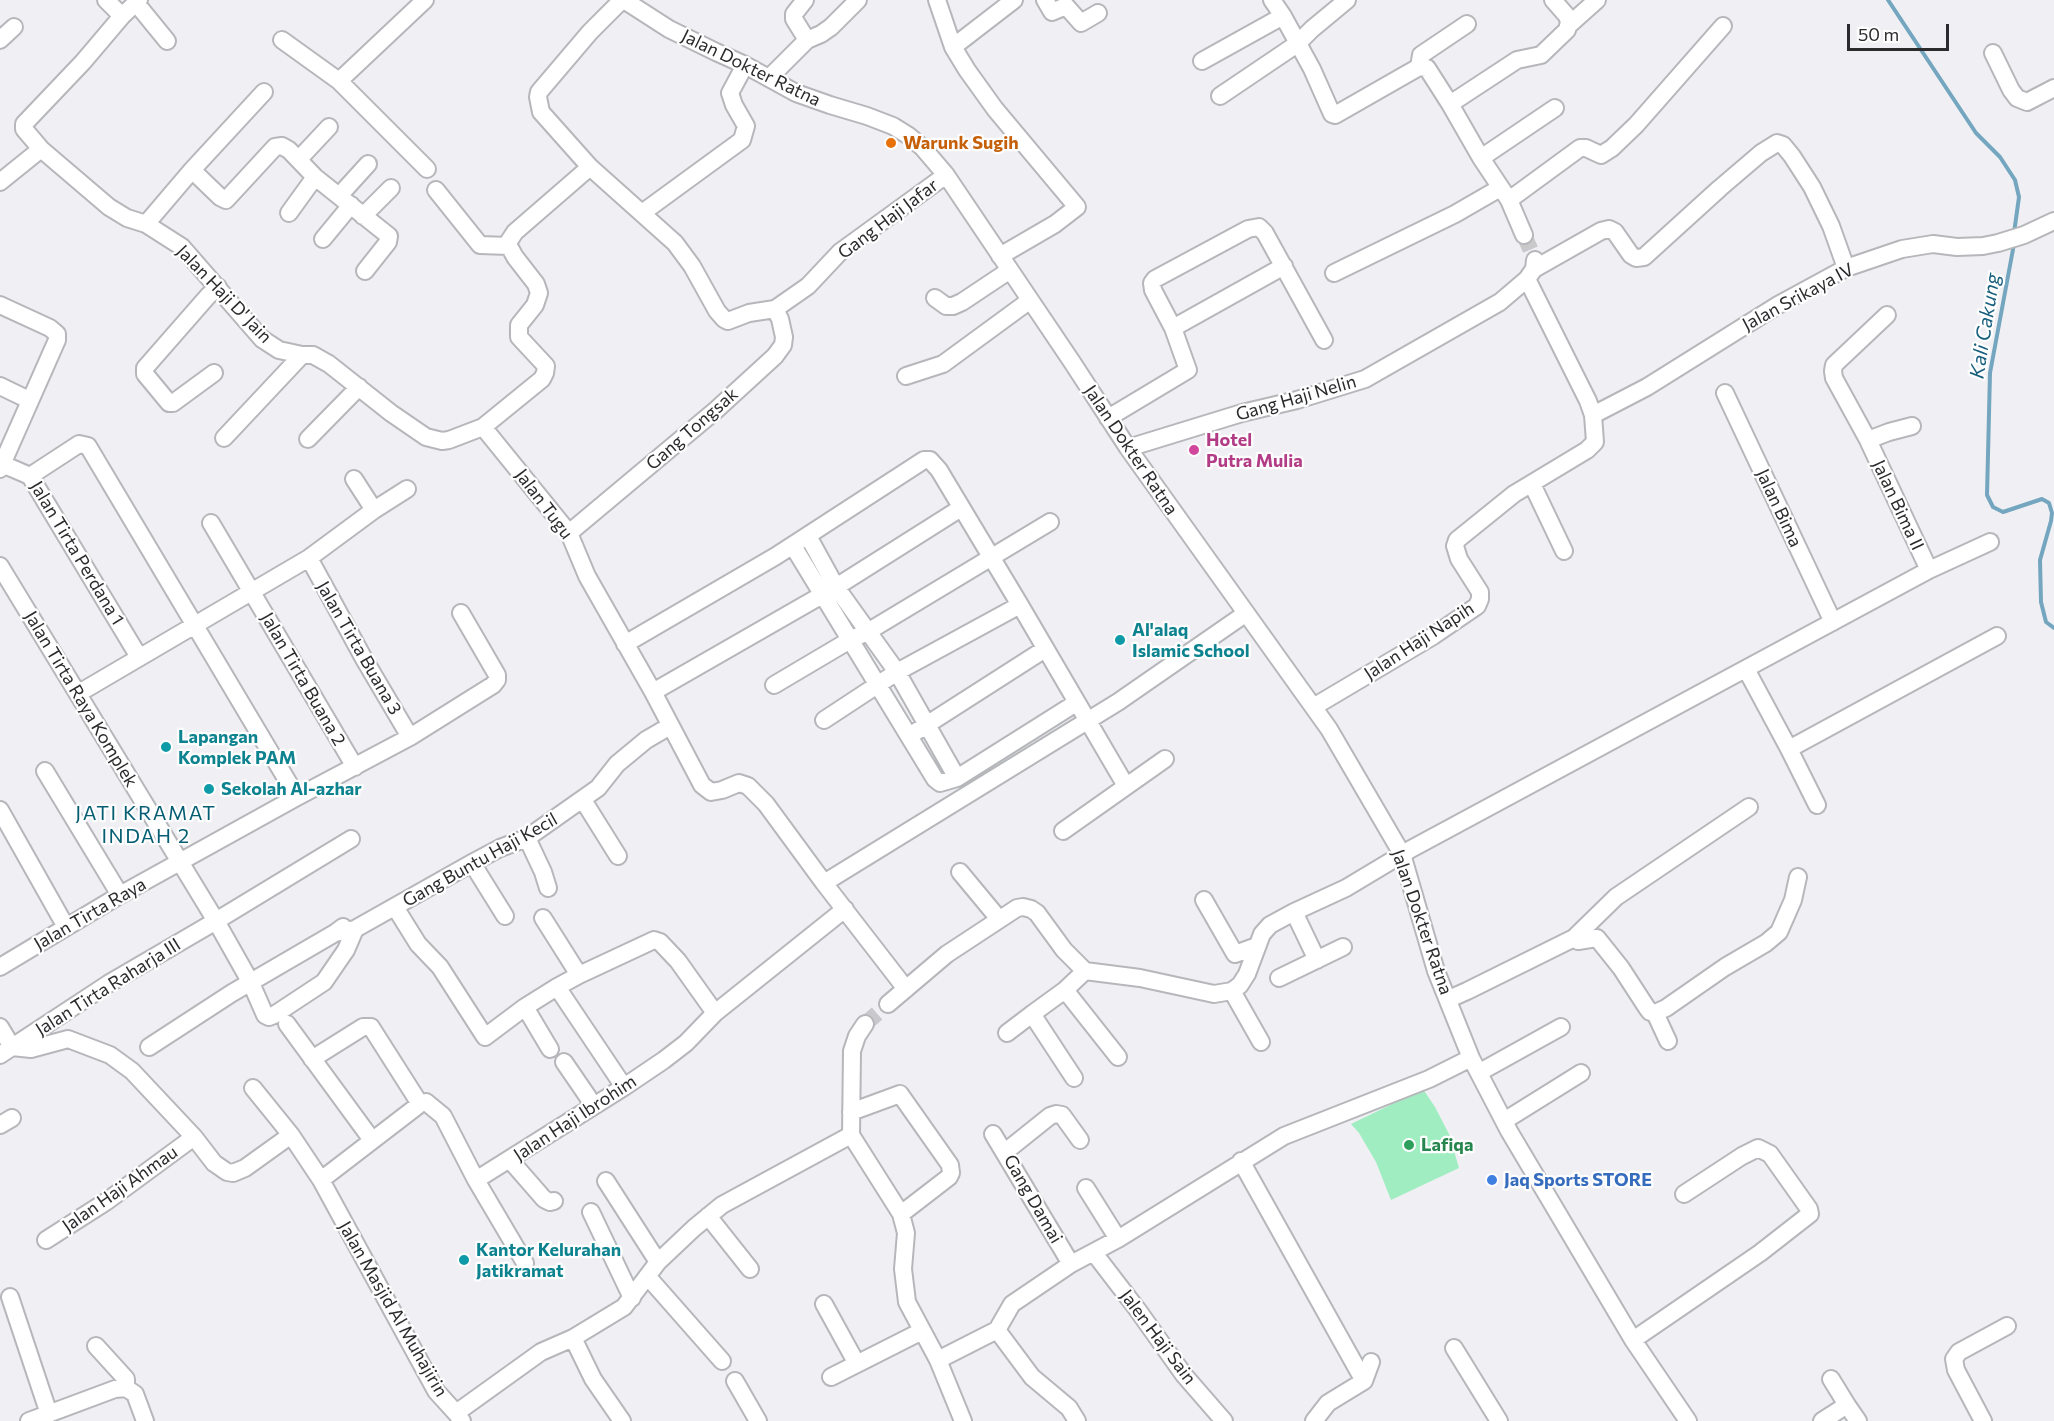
<!DOCTYPE html>
<html>
<head>
<meta charset="utf-8">
<style>
	body { margin:0 }
	#map { position:relative; width:2054px; height:1421px; overflow:hidden; background:#f0f0f4; font-family:Commissioner,sans-serif }
	canvas { display:block }
	.scale { position:absolute; left:1847px; top:24px; width:102px; height:27px; box-sizing:border-box; border:3px solid #2b2b2d; border-top:0; padding-left:8px; font-size:18px; line-height:21px; white-space:nowrap; color:#2b2b2d; -webkit-text-stroke:4px #fefeff; paint-order:stroke }
</style>
</head>
<body>
<div id="map">
<canvas width="2054" height="1421"></canvas>
<div class="scale">50 m</div>
</div>
<script>
const c = document.querySelector('canvas').getContext('2d');
c.lineJoin = 'round';
function paint(path, color) {
  c.fillStyle = color;
  c.fill(path, 'evenodd');
}
function toPath(rows) {
  const path = new Path2D();
  for (const r of rows) {
    path.moveTo(r[0], r[1]);
    for (let i = 2; i < r.length; i += 2) path.lineTo(r[i], r[i + 1]);
  }
  return path;
}
function stroke(path, color, width, dash) {
  c.strokeStyle = color;
  c.lineWidth = width;
  c.lineCap = dash ? 'butt' : 'round';
  c.setLineDash(dash || []);
  c.stroke(path);
}
function write(font, color, halo, rows, align = 'center') {
  c.font = font + ' Commissioner,sans-serif';
  c.lineWidth = 4.5;
  c.setLineDash([]);
  c.textBaseline = 'middle';
  c.strokeStyle = halo;
  c.fillStyle = color;
  for (const [text, x, y, turn = 0] of rows) {
    c.save();
    c.translate(x, y);
    c.rotate((+turn || 0) * Math.PI / 180);
    c.textAlign = isNaN(turn) ? turn : align;
    if (halo) c.strokeText(text, 0, 0);
    c.fillText(text, 0, 0);
    c.restore();
  }
}
paint(toPath([
	[1423,1089,1435,1107,1449,1134,1459,1168,1391,1200,1376,1162,1359,1133,1351,1124]
]), '#a1edc2');
stroke(toPath([
	[1888,0,1976,133,2000,157,2015,180,2019,197,2014,233],
	[2014,244,1990,373,1987,495,1993,507,2003,512,2042,499,2049,503,2052,513,2051,521,2040,560,2041,602,2046,622,2054,628]
]), '#74a6bf', 4);
stroke(toPath([
	[1524,235,1535,260],
	[865,1024,888,1004]
]), '#c9c9cc', 16, [16, 8]);
const minor = toPath([
	[106,0,122,16],
	[139,0,122,16,83,62,24,124,24,129,41,149,109,207,127,218,146,224,182,247,262,339,279,350,302,355,313,355,329,364,391,413,426,437,442,441,449,440,483,427,542,379,545,373,546,366,519,337,519,325,535,305,539,293,536,284,515,257,509,246,509,241,515,232,590,167],
	[622,0,590,32,539,92,538,97,541,112,590,167,675,243,692,266,717,311,724,319,728,321,749,313,775,309,808,286,840,252,946,175],
	[624,0,669,29,716,52,745,65,796,93,830,105,867,116,893,126,909,136,923,148,946,175,1072,362,1128,448,1329,729,1402,854,1436,971,1471,1058,1509,1131,1633,1340,1688,1421],
	[937,0,953,47,967,70,995,109,1077,207,1055,224,1000,256],
	[1045,0,1052,12,1066,6,1081,23,1098,13],
	[1272,0,1283,16,1312,69,1332,114,1335,115,1419,67,1427,68,1450,104,1481,158,1509,200,1524,235],
	[136,3,167,41],
	[1569,25,1597,0],
	[0,40,14,27],
	[282,40,339,81,427,169],
	[807,40,821,34,831,27,858,0],
	[953,47,1014,0],
	[1993,53,2011,90,2017,98,2027,102,2054,88],
	[1202,61,1283,16],
	[1419,67,1421,55,1467,24],
	[769,78,807,40,794,19,794,14,805,0],
	[339,81,425,0],
	[1220,96,1297,44,1312,29,1347,0],
	[1450,104,1517,60,1541,55,1567,30,1569,22,1567,16,1553,0],
	[1481,158,1555,108],
	[299,159,329,127],
	[192,170,220,197,226,200,275,147,282,146,289,150,315,177,389,236,388,242,365,271],
	[0,182,41,149],
	[436,190,480,245,509,246],
	[339,196,368,164],
	[1509,200,1580,148,1586,148,1601,155,1612,148,1636,125,1723,26],
	[289,213,315,177],
	[642,213,742,140,746,126,734,105,730,93,745,65],
	[363,216,391,188],
	[146,224,192,170,264,92],
	[323,239,351,205],
	[1534,269,1601,231,1609,229,1615,232,1631,255,1636,258,1644,257,1720,188,1761,153,1777,143,1783,145,1792,156,1812,187,1831,226,1846,268],
	[1334,273,1455,214,1500,188],
	[935,298,946,306,953,306,962,302,1010,270],
	[0,305,50,328,57,334,57,340,0,469],
	[1887,315,1834,365,1833,371,1834,378,1868,440,1929,570],
	[1173,328,1284,266],
	[214,373,173,403,169,403,145,374,145,368,208,296,218,287],
	[906,376,943,364,1029,301],
	[0,386,29,400],
	[1725,393,1833,622],
	[1593,415,1647,387,1778,305,1846,268,1902,249,1933,244,1957,247,1983,246,1998,243,2024,235,2054,221],
	[1108,418,1188,370,1173,328,1153,290,1152,283,1155,279,1248,229,1259,227,1265,233,1324,340],
	[483,427,569,533,587,576,653,692,702,785,711,792,722,790,739,783,748,786,766,804,824,883,906,989],
	[224,438,302,355],
	[308,439,359,387],
	[1868,440,1889,432,1912,426],
	[1128,448,1242,413,1297,400,1365,379,1500,302,1527,279,1534,269,1535,260],
	[0,463,30,476,139,657],
	[30,476,79,444,88,446,297,797],
	[354,479,374,510],
	[1532,484,1564,551],
	[211,523,355,767],
	[569,533,716,410,775,356,783,345,784,337,780,319,775,309],
	[808,536,836,587,897,672,957,778],
	[793,546,935,779,940,783,957,778,1076,703],
	[309,558,364,659,410,737],
	[0,566,216,921,251,983,265,1015,269,1017,274,1015,324,982,346,950,355,929],
	[625,644,776,556,924,460,930,460,939,470,1020,605,1126,786],
	[1746,669,1789,749,1997,636],
	[774,685,850,640,869,631,1050,522],
	[653,692,836,587,961,508],
	[79,693,309,558,374,510,407,489],
	[1315,706,1433,636,1477,606,1480,599,1480,592,1459,559,1455,546,1457,540,1514,494,1587,450,1595,442,1593,415,1588,401,1527,279],
	[824,720,897,672,1020,605],
	[917,731,1045,649],
	[1789,749,1817,805],
	[45,771,120,895],
	[583,800,618,856],
	[0,810,66,927],
	[1063,831,1165,759],
	[527,838,543,872,548,888],
	[472,863,505,916],
	[960,872,999,919],
	[824,883,1118,702,1245,614],
	[1204,900,1235,954,1257,946],
	[395,907,418,944,440,967,485,1037,525,1007,557,987,579,975,654,940,660,942,678,961,715,1013],
	[1294,912,1317,960],
	[543,918,579,975],
	[335,933,355,929,472,863,500,848,527,838,598,788,617,764,646,740,670,726],
	[1574,938,1578,941,1597,938,1621,968,1647,1008,1650,1012,1655,1013,1666,1008,1725,967,1766,943,1779,932,1793,900,1798,877],
	[0,967,120,895,297,797,410,737,493,685,497,680,497,675,461,613],
	[1279,978,1343,947],
	[557,987,624,1087],
	[1065,990,1118,1057],
	[1232,991,1261,1042],
	[1449,999,1467,991,1574,938,1616,897,1749,807],
	[888,1004,947,954,1017,908,1023,907,1031,909,1037,913,1064,950,1085,971,1140,978,1214,994,1232,991,1240,985,1247,974,1262,934,1270,925,1294,912,1346,888,1411,849,1929,570,1990,542],
	[525,1007,550,1049],
	[1655,1013,1668,1041],
	[287,1024,372,1140],
	[0,1027,12,1047,31,1049,68,1039,110,1055,132,1071,194,1137,214,1163,227,1172,233,1173,245,1168,291,1135,321,1180,436,1391,456,1413,462,1421],
	[1007,1033,1032,1014],
	[149,1047,232,993,335,933,343,927],
	[0,1055,108,984,216,921,351,839],
	[312,1059,363,1027,371,1027,420,1104],
	[564,1062,588,1097,592,1107],
	[1480,1072,1561,1027],
	[1074,1078,1032,1014,1065,990,1085,971],
	[253,1088,291,1135],
	[851,1112,900,1094,950,1165,951,1173,949,1177,901,1214],
	[1504,1121,1581,1073],
	[0,1125,12,1118],
	[993,1134,1071,1264],
	[851,1135,901,1214,906,1233,903,1269,907,1302,938,1360,963,1421],
	[1005,1152,1050,1116,1056,1114,1062,1115,1080,1140],
	[510,1160,544,1199,550,1202,554,1201],
	[1241,1161,1364,1381],
	[321,1180,420,1104,426,1102,443,1116,476,1180,624,1087,664,1060,686,1043,715,1013,845,909],
	[476,1180,525,1263],
	[606,1181,658,1262],
	[1086,1188,1118,1239],
	[591,1212,632,1298],
	[708,1216,750,1269],
	[46,1240,107,1201,194,1137],
	[1094,1253,1137,1309,1184,1375,1224,1421],
	[648,1277,722,1361],
	[10,1297,49,1414],
	[824,1304,857,1364],
	[997,1330,1032,1377,1069,1408,1077,1421],
	[573,1338,593,1379,622,1421],
	[1633,1340,1760,1253,1810,1214,1809,1209,1770,1154,1758,1148,1742,1156,1684,1194],
	[96,1346,126,1379,126,1388],
	[1454,1348,1499,1421],
	[938,1360,997,1330,1012,1304,1071,1264,1118,1239,1284,1136,1429,1079,1471,1058],
	[831,1377,922,1331],
	[1831,1379,1847,1405],
	[735,1381,758,1421],
	[456,1413,541,1352,573,1338,624,1307,658,1262,694,1228,722,1205,851,1135,852,1051,857,1036,865,1024],
	[29,1421,115,1389,126,1388,135,1394,145,1421],
	[1314,1421,1328,1403,1364,1381,1371,1362],
	[1822,1421,1847,1405,1858,1421],
	[1983,1421,1956,1370,1954,1359,1959,1352,2007,1326]
]);
stroke(minor, '#b6b7bb', 20);
stroke(minor, '#fff', 16);
for (const [x, y, r, color] of [
	[891,143,6,"#e8710a"],
	[1194,450,6,"#d1479c"],
	[1120,640,6,"#0f9aa8"],
	[166,747,6,"#0f9aa8"],
	[209,789,6,"#0f9aa8"],
	[1409,1145,6,"#2e9e5b"],
	[1492,1180,6,"#3f7fe0"],
	[464,1260,6,"#0f9aa8"]
]) {
  const dot = new Path2D();
  dot.arc(x, y, r, 0, 2 * Math.PI);
  c.fillStyle = color;
  c.fill(dot);
  stroke(dot, '#fefeff', 2);
}
write('18px', '#2b2b2d', '#fefeff', [
	["Jalan Dokter Ratna",751,68,26],
	["Gang Haji Jafar",888,219,-37],
	["Jalan Haji D' Jain",224,294,46],
	["Jalan Srikaya IV",1798,297,-28],
	["Gang Haji Nelin",1296,398,-16],
	["Gang Tongsak",692,429,-41],
	["Jalan Dokter Ratna",1131,450,56],
	["Jalan Tugu",544,504,53],
	["Jalan Bima II",1898,505,65],
	["Jalan Bima",1779,508,65],
	["Jalan Tirta Perdana 1",77,553,59],
	["Jalan Haji Napih",1419,641,-33],
	["Jalan Tirta Buana 3",359,648,60],
	["Jalan Tirta Buana 2",303,679,60],
	["Jalan Tirta Raya Komplek",81,699,59],
	["Gang Buntu Haji Kecil",480,860,-29],
	["Jalan Tirta Raya",90,914,-30],
	["Jalan Dokter Ratna",1422,922,71],
	["Jalan Tirta Raharja III",108,987,-32],
	["Jalan Haji Ibrohim",575,1118,-33],
	["Jalan Haji Ahmau",120,1189,-35],
	["Gang Damai",1033,1199,60],
	["Jalan Masjid Al Muhajirin",393,1309,60],
	["Jalen Haji Sain",1158,1337,53]
]);
write('bold 18px', '#c56008', '#fefeff', [
	["Warunk Sugih",903,143]
], 'left');
write('bold 18px', '#b23c85', '#fefeff', [
	["Hotel",1206,440],
	["Putra Mulia",1206,461]
], 'left');
write('bold 18px', '#0d838f', '#fefeff', [
	["Al'alaq",1132,630],
	["Islamic School",1132,651],
	["Lapangan",178,737],
	["Komplek PAM",178,758],
	["Sekolah Al-azhar",221,789],
	["Kantor Kelurahan",476,1250],
	["Jatikramat",476,1271]
], 'left');
write('bold 18px', '#27864d', '#fefeff', [
	["Lafiqa",1421,1145]
], 'left');
write('bold 18px', '#366cbe', '#fefeff', [
	["Jaq Sports STORE",1504,1180]
], 'left');
write('italic 20px', '#175f7c', '#fefeff', [
	["Kali Cakung",1985,326,-81]
]);
c.letterSpacing = '1.5px';
write('20px', '#065e73', '#fefeff', [
	["JATI KRAMAT",146,813],
	["INDAH 2",146,836]
]);
c.letterSpacing = '0px';
</script>
</body>
</html>
